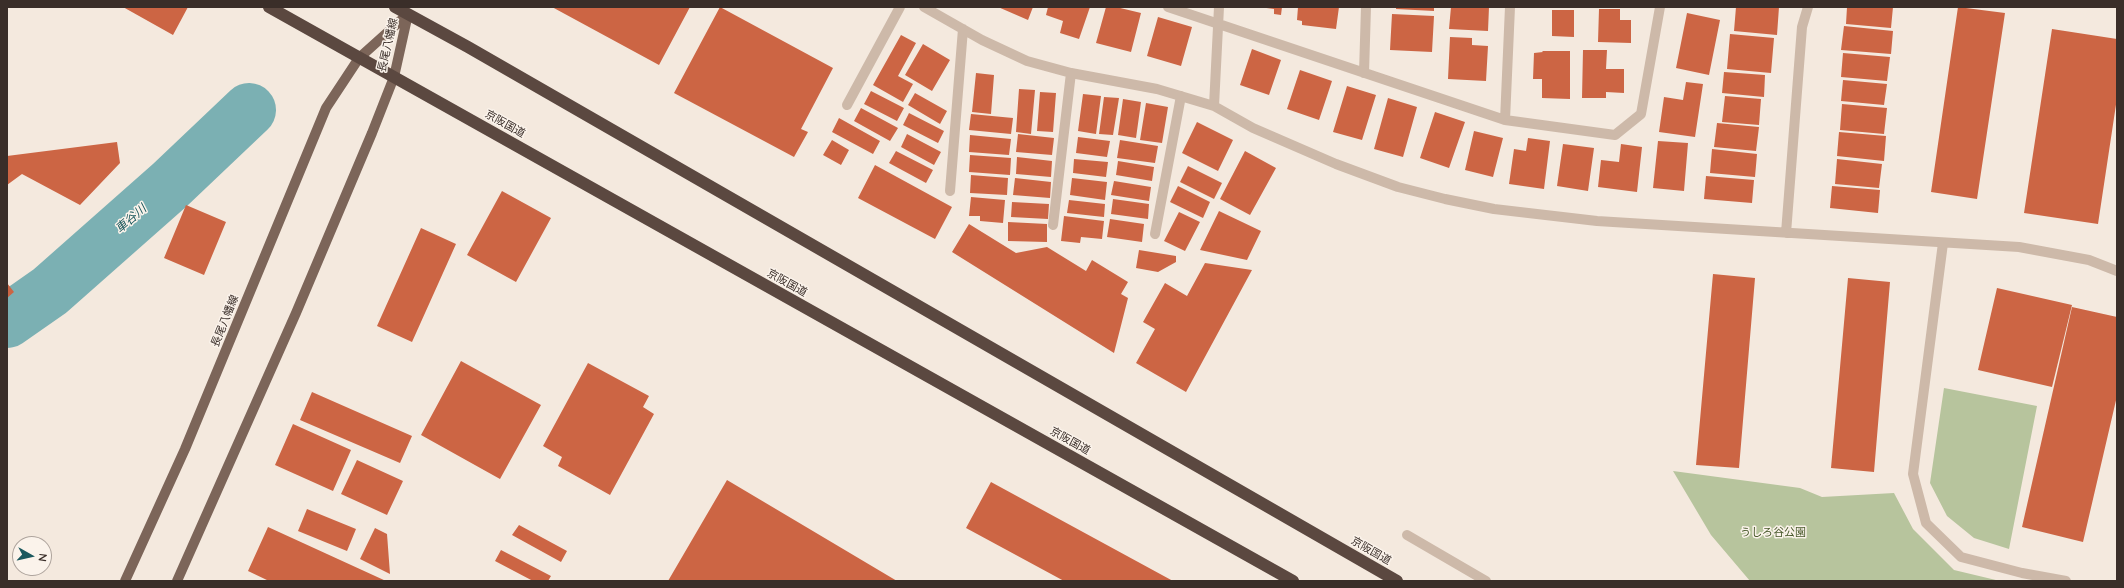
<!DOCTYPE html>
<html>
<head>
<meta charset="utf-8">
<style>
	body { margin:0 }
	#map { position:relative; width:2124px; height:588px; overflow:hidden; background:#f4e9de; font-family:Quicksand,sans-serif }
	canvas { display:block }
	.frame { position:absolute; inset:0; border:8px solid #3a2e29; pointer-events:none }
	.north { position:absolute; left:12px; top:536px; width:40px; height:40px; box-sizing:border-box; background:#fbf3eb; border:1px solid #aea49d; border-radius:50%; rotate:98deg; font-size:11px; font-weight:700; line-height:16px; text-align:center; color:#3a2e29 }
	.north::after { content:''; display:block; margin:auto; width:14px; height:18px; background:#1c595e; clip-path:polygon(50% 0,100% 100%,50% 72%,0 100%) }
</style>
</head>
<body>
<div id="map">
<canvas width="2124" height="588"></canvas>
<div class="frame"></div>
<div class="north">N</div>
</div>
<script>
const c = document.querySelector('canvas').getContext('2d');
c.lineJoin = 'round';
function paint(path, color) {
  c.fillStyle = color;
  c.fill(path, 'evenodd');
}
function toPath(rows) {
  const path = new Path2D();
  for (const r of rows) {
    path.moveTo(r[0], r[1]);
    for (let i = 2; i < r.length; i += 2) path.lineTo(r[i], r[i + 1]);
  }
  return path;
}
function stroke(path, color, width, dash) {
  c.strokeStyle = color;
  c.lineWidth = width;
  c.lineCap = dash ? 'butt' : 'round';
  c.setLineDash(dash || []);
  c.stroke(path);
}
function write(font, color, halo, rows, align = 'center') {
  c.font = font + ' Quicksand,"Noto Sans JP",sans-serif';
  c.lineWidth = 3;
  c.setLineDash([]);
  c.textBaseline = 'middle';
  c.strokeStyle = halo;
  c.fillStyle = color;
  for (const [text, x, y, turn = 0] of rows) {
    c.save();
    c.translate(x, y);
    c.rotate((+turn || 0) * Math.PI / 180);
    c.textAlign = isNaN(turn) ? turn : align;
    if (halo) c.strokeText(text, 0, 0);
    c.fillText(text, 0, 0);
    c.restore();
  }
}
paint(toPath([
	[1944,388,2037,406,2009,549,1974,538,1947,516,1930,483],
	[1673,471,1800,488,1822,497,1894,493,1913,529,1954,570,2000,581,1750,581,1711,535]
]), '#b7c49d');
stroke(toPath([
	[7,321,50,291,170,185,249,110]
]), '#7bb0b3', 54);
paint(toPath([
	[123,7,188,7,173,35],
	[552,7,690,7,659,65],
	[720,7,833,68,801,129,808,132,794,157,674,93],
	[998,7,1033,7,1028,20],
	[1048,7,1090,7,1079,39,1060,33,1063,21,1046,15],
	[1106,7,1116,7,1141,13,1131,52,1096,43],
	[1259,7,1282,7,1281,15,1274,14,1274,9],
	[1298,7,1339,7,1336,29,1302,25,1302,21,1297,20],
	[1396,7,1434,7,1434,11,1396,9],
	[1451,7,1489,7,1488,31,1449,29],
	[1736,7,1779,7,1777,35,1734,31],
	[1847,7,1893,7,1891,28,1846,24],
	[1958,7,2005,13,1977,199,1931,192],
	[1599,9,1620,9,1620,20,1631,20,1631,43,1598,42],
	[1552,10,1574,10,1574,37,1552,36],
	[1687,13,1720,20,1709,75,1676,68],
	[1392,14,1434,16,1432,52,1390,50],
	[1158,17,1192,27,1181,66,1147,56],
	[1844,26,1893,31,1891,54,1841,50],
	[2052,29,2117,39,2117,98,2098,224,2024,213],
	[1730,34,1774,38,1771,73,1727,69],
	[901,35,916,43,898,76,913,84,903,102,873,85],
	[1450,37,1472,38,1472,45,1488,46,1486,81,1448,79],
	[923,44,950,60,932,91,905,75],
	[1252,49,1281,60,1269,95,1240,85],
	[1583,50,1607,50,1606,69,1624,69,1624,93,1606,92,1606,98,1582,98],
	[1542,51,1570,51,1570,99,1542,98,1542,79,1533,79,1534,53,1543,52],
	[1843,53,1890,57,1887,81,1841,77],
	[1300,70,1332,81,1319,120,1287,109],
	[1724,72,1765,75,1764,97,1722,93],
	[976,73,994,75,991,114,972,112],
	[1843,80,1887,84,1884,105,1841,101],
	[1686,82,1703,84,1695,137,1659,132,1664,97,1683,100],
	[1347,86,1376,95,1362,140,1333,132],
	[1019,89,1035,90,1031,134,1016,132],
	[871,91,904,108,897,121,864,104],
	[1040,92,1056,93,1053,132,1037,131],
	[915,93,947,111,940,124,908,105],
	[1083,94,1101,96,1096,134,1078,131],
	[1725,96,1761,99,1759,125,1722,122],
	[1104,97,1119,98,1113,135,1099,134],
	[1388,98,1417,107,1403,157,1374,149],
	[1123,99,1141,102,1136,138,1118,135],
	[1146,103,1168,107,1162,143,1140,140],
	[1842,104,1887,108,1884,134,1840,130],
	[861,108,898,128,890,141,854,121],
	[1435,112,1465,122,1449,168,1420,158],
	[909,113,944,131,938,143,903,125],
	[971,114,1013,118,1011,134,969,130],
	[839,118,880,141,873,154,832,132],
	[1197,122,1233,140,1218,171,1182,153],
	[1717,123,1759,127,1756,151,1714,147],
	[1474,131,1503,138,1493,177,1465,170],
	[1839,132,1886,136,1884,161,1837,156],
	[907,134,941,152,934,165,901,147],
	[1018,134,1054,138,1052,155,1016,152],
	[970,135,1011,139,1009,155,969,152],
	[1078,137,1110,141,1107,157,1076,153],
	[1528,138,1550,141,1544,189,1509,184,1514,149,1526,151],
	[832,140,849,150,841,165,823,155],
	[1120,140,1158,146,1155,163,1117,158],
	[1658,141,1688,143,1684,191,1653,188],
	[117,142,120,163,80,205,22,174,7,185,7,156],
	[1563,144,1594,148,1588,191,1557,186],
	[1621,144,1642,147,1637,192,1598,187,1601,160,1619,162],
	[1712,149,1757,154,1755,177,1710,173],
	[896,151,933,170,926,183,889,163],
	[1245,151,1276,168,1250,215,1220,199],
	[970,155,1011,158,1010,175,969,172],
	[1017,157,1052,161,1051,177,1016,174],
	[1074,159,1108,162,1106,177,1073,173],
	[1837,159,1882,164,1879,188,1835,184],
	[1118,161,1154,167,1152,181,1116,175],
	[875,165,952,207,935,239,858,198],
	[1188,166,1222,183,1214,199,1180,182],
	[971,175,1008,178,1007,195,970,193],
	[1706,176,1754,180,1752,203,1704,199],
	[1015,178,1051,182,1050,198,1013,195],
	[1072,178,1107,182,1105,200,1070,195],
	[1114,181,1151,187,1149,201,1111,195],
	[1178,186,1210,202,1203,218,1170,202],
	[1832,186,1880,190,1878,213,1830,208],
	[502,191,551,218,516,282,467,255],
	[971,197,1005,200,1003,223,980,221,980,216,969,216],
	[1113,199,1149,204,1148,219,1111,214],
	[1069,200,1105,204,1104,217,1067,213],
	[1012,202,1049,204,1048,219,1011,217],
	[186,205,226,222,204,275,164,258],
	[1219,211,1261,231,1247,260,1200,250],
	[1179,212,1200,222,1185,251,1164,241],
	[1064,216,1104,221,1102,239,1081,237,1080,243,1061,241],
	[1110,219,1144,224,1142,242,1107,237],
	[1008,222,1047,224,1047,242,1008,241],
	[969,224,1016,253,1047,247,1086,271,1092,260,1128,282,1121,294,1128,298,1114,353,952,252],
	[421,228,456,244,412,342,377,326],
	[1139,250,1176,256,1176,262,1158,272,1136,268],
	[1205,263,1252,270,1186,392,1136,363,1155,329,1143,322,1165,283,1187,296],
	[1713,274,1755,278,1739,468,1696,465],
	[1848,278,1890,282,1874,472,1831,468],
	[7,283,14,292,7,298],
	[1997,288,2072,305,2052,387,1978,370],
	[2072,307,2117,317,2117,396,2083,542,2022,527],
	[461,361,541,405,500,479,421,435],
	[588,363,649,396,643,407,654,414,610,495,558,466,562,457,543,446],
	[312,392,412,436,400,463,300,420],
	[293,424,351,450,333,491,275,465],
	[357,460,403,481,387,515,341,494],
	[727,480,897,581,668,581],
	[991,482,1173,581,1064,581,966,528],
	[307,509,356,529,347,551,298,531],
	[519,525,567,551,561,562,512,535],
	[268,527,386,581,269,581,248,571],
	[375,528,387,534,390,574,360,559],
	[501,550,551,576,548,581,533,581,495,561]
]), '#cc6544');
stroke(toPath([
	[924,7,982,40,1027,61,1071,73,1157,89,1214,106,1253,128,1336,164,1398,187,1445,199,1494,209,1597,221,2019,247,2089,260,2117,271],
	[1168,7,1505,120,1615,135,1641,114,1660,7],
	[1364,73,1366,7],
	[847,105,900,7],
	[1214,106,1219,7],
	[1505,120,1510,7],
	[950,191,963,29],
	[1053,225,1071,73],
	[1786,233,1802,27,1808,7],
	[1155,234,1181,96],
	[1943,243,1913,474,1926,523,1961,557,2022,573,2066,581],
	[1407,535,1486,581]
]), '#cdb9a9', 10);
stroke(toPath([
	[125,581,185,449,326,108,359,58,408,14],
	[177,581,296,313,372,133,394,77,408,14]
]), '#7c6559', 10);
stroke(toPath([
	[269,7,1293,581],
	[395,7,468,47,1397,581]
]), '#5b4840', 12);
write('11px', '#3a2e29', '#fbf3eb', [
	["長尾八幡線",388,45,-77],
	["京阪国道",505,124,29],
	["京阪国道",787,283,29],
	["長尾八幡線",225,321,-68],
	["京阪国道",1070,441,29],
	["京阪国道",1371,551,30]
]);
write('11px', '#48592b', '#fbf3eb', [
	["うしろ谷公園",1773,533]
]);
write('italic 12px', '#1c595e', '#fbf3eb', [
	["車谷川",131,219,-41]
]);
</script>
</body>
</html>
